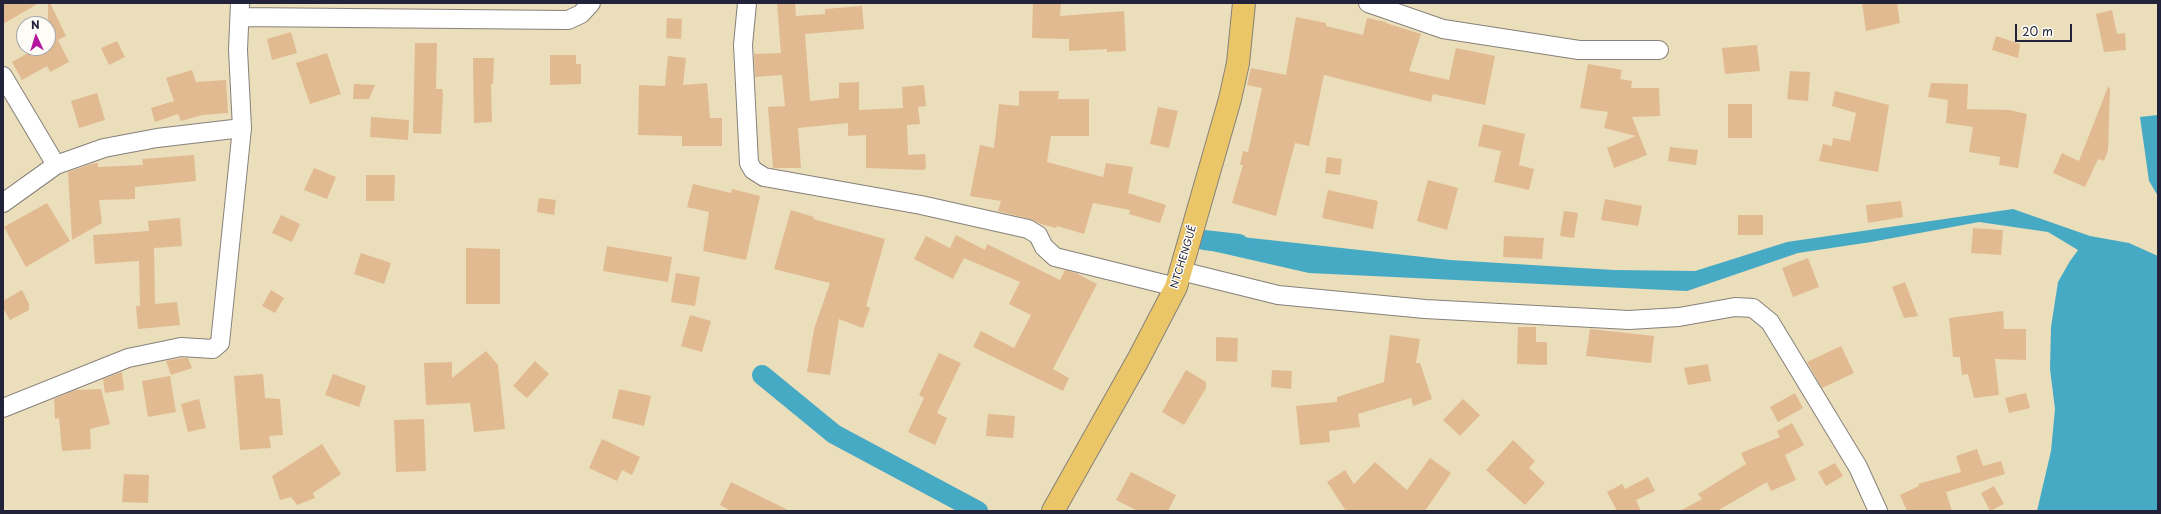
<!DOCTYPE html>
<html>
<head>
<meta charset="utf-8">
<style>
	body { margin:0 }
	#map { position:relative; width:2161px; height:514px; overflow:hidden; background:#ebdeba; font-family:"Playpen Sans",sans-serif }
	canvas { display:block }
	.frame { position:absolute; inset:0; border:4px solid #22223b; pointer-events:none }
	.north { position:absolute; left:16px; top:16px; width:40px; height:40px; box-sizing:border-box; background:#fdfcf7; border:1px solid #a5a5ac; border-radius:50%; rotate:356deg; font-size:11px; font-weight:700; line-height:16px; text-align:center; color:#22223b }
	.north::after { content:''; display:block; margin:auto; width:14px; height:18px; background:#b5179e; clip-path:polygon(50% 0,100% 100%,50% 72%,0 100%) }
	.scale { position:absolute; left:2015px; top:24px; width:57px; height:18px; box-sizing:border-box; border:2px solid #22223b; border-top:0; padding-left:5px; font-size:12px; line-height:14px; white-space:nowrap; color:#22223b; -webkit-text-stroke:3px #fdfcf7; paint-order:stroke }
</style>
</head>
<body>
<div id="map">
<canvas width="2161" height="514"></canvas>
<div class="frame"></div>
<div class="north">N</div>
<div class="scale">20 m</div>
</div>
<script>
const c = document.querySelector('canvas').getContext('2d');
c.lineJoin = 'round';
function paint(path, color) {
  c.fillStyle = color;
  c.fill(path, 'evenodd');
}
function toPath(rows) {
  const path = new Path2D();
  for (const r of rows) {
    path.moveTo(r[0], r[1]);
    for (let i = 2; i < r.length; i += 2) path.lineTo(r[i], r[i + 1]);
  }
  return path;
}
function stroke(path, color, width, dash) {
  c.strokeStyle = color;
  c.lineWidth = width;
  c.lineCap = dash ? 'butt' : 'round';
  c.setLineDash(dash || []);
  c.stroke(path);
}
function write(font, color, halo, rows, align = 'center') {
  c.font = font + ' "Playpen Sans",sans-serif';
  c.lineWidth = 3;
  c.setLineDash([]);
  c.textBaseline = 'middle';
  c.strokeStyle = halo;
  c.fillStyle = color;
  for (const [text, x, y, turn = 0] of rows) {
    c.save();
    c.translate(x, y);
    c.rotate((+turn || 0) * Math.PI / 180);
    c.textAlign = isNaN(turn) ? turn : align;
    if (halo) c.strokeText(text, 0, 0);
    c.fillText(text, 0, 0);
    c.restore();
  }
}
paint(toPath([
	[2158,115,2158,196,2149,181,2140,117],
	[2013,209,2090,236,2129,243,2158,256,2158,511,2037,511,2051,451,2055,409,2050,369,2051,327,2058,282,2070,261,2078,250,2048,232,1979,222,1871,242,1798,253,1687,291,1309,273,1208,250,1215,234,1450,260,1614,270,1695,271,1787,242]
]), '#46aac5');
stroke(toPath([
	[1204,240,1239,244],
	[762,375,834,434,978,511]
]), '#46aac5', 20);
paint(toPath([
	[3,3,39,3,3,24],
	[48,3,50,3,66,36,58,40,69,62,50,72,47,66,22,80,12,62,37,48,48,48],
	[777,3,795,3,796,16,825,14,825,9,862,6,864,29,805,34,810,101,839,98,839,83,859,82,859,110,903,108,902,87,924,85,926,106,918,107,920,124,907,125,908,155,925,154,926,168,923,170,866,168,866,135,848,136,848,123,798,128,801,168,773,168,768,107,785,106,782,75,755,77,754,54,781,53],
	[1033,3,1061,3,1060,16,1124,11,1126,51,1107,52,1107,49,1069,51,1069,39,1032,38],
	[1862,3,1897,3,1900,23,1866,31],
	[2112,10,2117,34,2125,33,2126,50,2104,52,2096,14],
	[1296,17,1326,23,1326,26,1363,35,1367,18,1386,22,1386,23,1421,34,1409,71,1449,80,1456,48,1495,56,1485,105,1433,94,1431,102,1324,75,1309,146,1295,143,1276,216,1232,203,1243,165,1240,165,1243,151,1248,152,1262,88,1247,85,1251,68,1286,75],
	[667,18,682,19,681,39,666,38],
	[291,32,297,53,272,60,267,39],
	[1996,36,2020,44,2018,58,1992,50],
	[117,41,125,57,109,65,101,48],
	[415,43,437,43,436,89,442,89,443,93,441,134,413,133],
	[1757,45,1760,71,1725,74,1722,48],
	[327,53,341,94,310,104,296,63],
	[550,55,576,55,576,64,581,64,581,84,550,85],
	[668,56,686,58,683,85,707,83,710,118,722,118,722,146,682,146,682,136,638,135,639,85,665,86],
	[473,58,494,58,493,84,491,84,492,122,474,123],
	[1588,64,1622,70,1620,79,1632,81,1631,88,1659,88,1660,116,1632,117,1647,155,1614,168,1607,148,1636,136,1604,128,1608,112,1580,108],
	[192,70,196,82,226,80,228,113,202,115,181,121,178,114,155,122,151,108,174,101,166,78],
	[1790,71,1810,72,1808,101,1787,99],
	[1931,83,1968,84,1967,109,2009,110,2027,114,2018,168,1999,165,2000,157,1969,152,1973,127,1946,123,1948,100,1928,97],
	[354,84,375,85,369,99,353,99],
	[2108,87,2110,88,2108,150,2104,161,2098,159,2085,187,2053,173,2062,153,2079,161],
	[1019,91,1059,91,1058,99,1089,99,1089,136,1051,136,1047,162,1103,177,1106,163,1133,167,1128,193,1166,205,1160,223,1129,214,1130,210,1093,203,1084,234,1057,226,1056,228,1041,224,1030,219,998,211,1001,201,970,196,980,145,994,148,999,104,1019,106],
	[1835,91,1889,105,1878,172,1819,161,1823,144,1832,146,1833,138,1850,141,1856,113,1832,106],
	[97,93,105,120,79,128,71,101],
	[1728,104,1752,104,1752,138,1728,138],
	[1158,107,1178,111,1169,148,1150,144],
	[371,117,409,120,408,140,370,137],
	[1483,124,1525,134,1519,165,1534,169,1529,190,1494,182,1501,151,1478,146],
	[1670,147,1698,150,1696,165,1668,161],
	[194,155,196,181,135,187,135,199,99,200,102,223,72,240,68,172,91,164,98,163,98,167,143,165,142,159],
	[1327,157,1342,159,1340,175,1325,173],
	[314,168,336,177,327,199,304,190],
	[366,175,395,175,394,201,366,201],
	[1428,180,1458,188,1447,230,1417,221],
	[693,184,731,193,732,189,760,196,746,260,703,251,709,212,687,207],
	[1328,190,1378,201,1373,229,1322,218],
	[539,198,556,200,554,215,537,212],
	[1605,199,1642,206,1638,226,1601,220],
	[1901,201,1903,217,1868,223,1866,205],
	[47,203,70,241,26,267,4,227],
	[791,210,814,217,813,219,885,239,866,306,870,308,863,328,839,319,830,375,807,372,814,329,830,283,774,269],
	[1564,211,1578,213,1574,238,1560,236],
	[281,215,300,224,292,242,272,233],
	[1738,215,1763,215,1763,235,1738,235],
	[180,218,182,246,154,248,155,304,177,302,180,325,138,329,136,306,140,306,139,261,95,264,93,235,149,231,148,221],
	[1973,228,2003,230,2001,255,1971,253],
	[956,235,985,250,987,244,1060,280,1065,270,1076,273,1097,284,1053,369,1069,378,1063,391,973,347,981,331,1014,348,1031,315,1009,304,1020,282,964,258,953,279,914,259,926,236,950,248],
	[1504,236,1544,238,1542,259,1503,257],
	[607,246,672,257,668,282,603,271],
	[466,248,500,249,500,304,466,304],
	[361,253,391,263,384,284,354,274],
	[1808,258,1819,287,1793,297,1782,268],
	[676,273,700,277,695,306,671,302],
	[1905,282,1918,316,1904,318,1892,287],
	[22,290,29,304,29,310,10,320,3,308,3,301],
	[271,290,284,298,275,313,262,306],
	[2003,311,2004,329,2026,329,2026,360,1995,359,1999,395,1974,398,1968,374,1962,375,1960,357,1953,357,1949,318],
	[690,315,711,321,702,352,681,346],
	[1518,327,1536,327,1536,342,1547,342,1547,365,1517,364],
	[1590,329,1654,336,1651,363,1586,356],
	[1390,335,1420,339,1416,363,1420,363,1432,399,1413,406,1411,398,1358,414,1360,427,1329,431,1330,442,1300,445,1296,406,1337,402,1337,397,1384,382],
	[1216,337,1238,338,1237,362,1216,361],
	[1841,346,1854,373,1822,388,1807,362],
	[486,351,498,365,505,429,474,432,470,403,426,405,424,363,452,362,452,378],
	[939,353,961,363,937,413,947,418,935,445,908,432,924,398,919,395],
	[182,358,188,358,192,368,171,375,166,361],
	[535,361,549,374,527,398,513,386],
	[1708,364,1711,381,1688,385,1684,368],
	[1186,370,1206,382,1206,388,1184,425,1162,412],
	[1272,370,1292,371,1291,389,1271,387],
	[122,372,124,390,105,393,103,379],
	[263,374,265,398,280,399,283,435,269,436,271,448,240,450,234,376],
	[333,374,366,386,359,407,325,395],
	[170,376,176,412,148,417,142,381],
	[101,389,110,424,90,429,91,449,62,451,59,418,55,419,54,399,75,390],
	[619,389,651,396,644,426,612,418],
	[1795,393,1803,408,1778,422,1770,407],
	[2026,393,2030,408,2009,413,2005,398],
	[199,399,206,428,188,432,181,404],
	[1463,399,1480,415,1460,436,1443,420],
	[988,414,1015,416,1013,438,986,436],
	[424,419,426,471,396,472,394,420],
	[1792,423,1804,445,1785,455,1796,480,1771,491,1767,482,1717,511,1680,511,1702,499,1698,494,1746,464,1741,453,1780,437,1777,431],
	[602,439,640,457,632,475,622,470,617,481,589,468],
	[1513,440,1535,461,1529,468,1545,483,1525,505,1486,470],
	[322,444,341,474,313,493,315,498,297,505,291,497,280,500,272,476],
	[1977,449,1983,466,2001,461,2005,474,1946,492,1952,511,1907,511,1900,495,1919,486,1918,484,1961,472,1956,456],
	[1430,458,1451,473,1425,511,1346,511,1327,482,1345,470,1354,484,1375,462,1407,490],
	[1835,463,1843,476,1826,486,1818,472],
	[1131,472,1176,495,1168,511,1138,511,1116,500],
	[124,474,149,475,148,503,122,502],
	[1648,477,1655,491,1636,500,1641,511,1617,511,1607,492,1622,484,1625,489],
	[731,482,790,511,731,511,720,505],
	[1994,486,2004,504,1990,511,1981,493]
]), '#e1ba92');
const minor = toPath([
	[747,3,743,45,749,163,753,170,764,177,921,205,1028,229,1038,235,1044,247,1055,257,1176,287],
	[1368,3,1443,29,1579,50,1659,50],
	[240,17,568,20,581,14,591,3],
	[3,76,56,165],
	[3,203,56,165,104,148,157,138,242,128],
	[1181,271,1278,295,1425,309,1629,320,1679,317,1735,307,1753,308,1770,322,1858,467,1878,511],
	[3,408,128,358,181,347,213,349,220,343,242,128,238,50,240,3]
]);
const major = toPath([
	[1053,511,1138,360,1176,287,1230,99,1238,63,1244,3]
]);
stroke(minor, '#86807a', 20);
stroke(major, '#86807a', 24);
stroke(minor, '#fff', 18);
stroke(major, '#ebc669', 22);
write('10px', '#22223b', '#fdfcf7', [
	["NTCHENGUÉ",1184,257,-73]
]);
</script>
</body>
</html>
